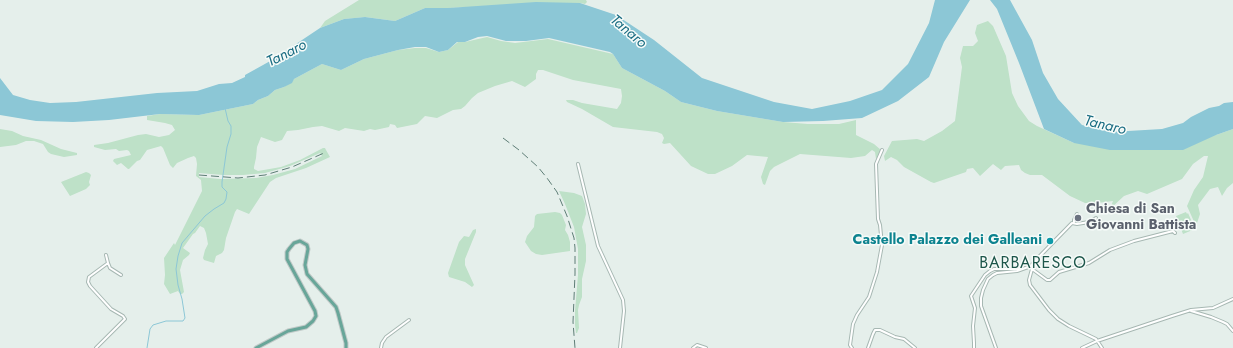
<!DOCTYPE html>
<html>
<head>
<meta charset="utf-8">
<style>
	body { margin:0 }
	canvas { display:block; background:#e5efeb }
</style>
</head>
<body>
<canvas width="1233" height="348"></canvas>
<script>
const c = document.querySelector('canvas').getContext('2d');
c.lineJoin = 'round';
function paint(path, color) {
  c.fillStyle = color;
  c.fill(path, 'evenodd');
}
function toPath(rows) {
  const path = new Path2D();
  for (const r of rows) {
    path.moveTo(r[0], r[1]);
    for (let i = 2; i < r.length; i += 2) path.lineTo(r[i], r[i + 1]);
  }
  return path;
}
function stroke(path, color, width, dash) {
  c.strokeStyle = color;
  c.lineWidth = width;
  c.lineCap = dash ? 'butt' : 'round';
  c.setLineDash(dash || []);
  c.stroke(path);
}
function write(font, color, halo, rows, align = 'center') {
  c.font = font + ' Jost,sans-serif';
  c.lineWidth = 3;
  c.setLineDash([]);
  c.textBaseline = 'middle';
  c.strokeStyle = halo;
  c.fillStyle = color;
  for (const [text, x, y, turn = 0] of rows) {
    c.save();
    c.translate(x, y);
    c.rotate((+turn || 0) * Math.PI / 180);
    c.textAlign = isNaN(turn) ? turn : align;
    if (halo) c.strokeText(text, 0, 0);
    c.fillText(text, 0, 0);
    c.restore();
  }
}
paint(toPath([
	[359,0,586,0,587,2,585,4,580,3,564,3,448,8,425,8,395,21,365,17,344,19,320,28,325,21],
	[988,21,993,26,1006,56,1012,93,1018,106,1029,121,1037,126,1074,143,1216,135,1233,129,1233,183,1227,188,1222,196,1218,187,1210,189,1198,205,1200,214,1196,226,1187,206,1194,190,1203,177,1208,156,1204,156,1193,164,1182,179,1147,194,1138,191,1124,196,1110,209,1113,201,1097,203,1085,203,1070,196,1042,175,1030,175,1025,173,1021,170,1019,165,1005,166,1001,170,993,164,980,176,973,168,967,169,966,172,934,183,931,182,904,167,897,160,891,157,885,161,884,156,892,141,917,139,924,141,942,131,955,121,962,67,960,58,963,46,973,46,978,41,975,33,977,25],
	[487,37,501,41,515,43,548,39,613,54,622,68,665,91,681,102,717,111,783,122,808,124,839,124,856,120,856,135,874,144,881,150,876,159,875,152,872,150,865,156,851,158,800,154,774,167,770,171,765,185,763,184,761,177,768,157,747,155,732,166,715,174,708,174,691,166,670,143,664,144,662,143,664,138,662,134,657,132,613,127,582,109,567,102,566,100,573,100,582,103,617,109,621,103,622,96,621,89,573,80,543,70,538,70,536,74,536,79,525,87,512,81,495,86,478,93,472,98,465,106,461,109,453,110,437,118,425,116,417,124,397,128,395,125,390,124,389,127,375,130,370,129,364,131,345,128,339,131,322,126,313,127,298,130,287,131,282,140,275,142,261,137,257,147,256,158,254,167,254,169,258,171,281,167,300,160,323,148,325,148,326,150,330,157,306,168,276,178,270,182,249,214,237,209,235,212,226,238,224,250,222,253,216,256,214,263,204,260,203,258,205,250,208,244,206,233,204,228,200,226,195,233,193,234,183,248,190,253,189,255,183,260,180,270,184,292,182,294,180,294,178,291,170,294,164,284,165,275,164,258,174,243,175,245,202,191,201,180,196,176,197,164,196,158,194,156,188,158,177,163,173,168,170,165,163,148,161,146,147,150,140,160,137,161,129,169,128,169,121,163,117,165,113,161,114,159,131,155,129,151,127,150,119,151,116,149,105,150,94,147,94,145,108,143,138,135,146,134,159,137,169,135,175,130,172,125,165,123,147,120,147,116,160,114,199,115,253,104,258,100,268,96,275,90,284,87,294,79,322,64,341,70,364,59,398,50,415,48,426,48,439,52,448,50,458,42,465,42],
	[320,153,322,156,295,169,273,175,256,178,220,179,199,177,199,173,223,175,243,175,265,173,290,166],
	[0,129,12,131,23,136,41,140,61,149,77,153,77,155,64,157,51,154,48,152,43,144,34,141,26,141,16,145,0,147],
	[86,172,89,173,91,175,89,182,90,185,86,189,70,196,61,182],
	[559,191,574,193,582,196,585,204,586,214,582,227,586,245,586,261,582,279,582,297,579,305,578,310,579,328,577,333,576,333,575,325,575,311,578,275,578,249,574,227,565,204],
	[555,212,560,213,562,215,566,225,565,230,568,235,570,242,570,251,542,255,536,254,531,251,525,242,527,236,534,227,535,216,537,214],
	[1186,212,1187,214,1188,213,1195,229,1183,234,1176,216],
	[476,229,476,232,465,259,465,265,474,285,472,287,465,282,449,277,448,273,459,242,464,236,469,237,473,230]
]), '#bee1c8');
paint(toPath([
	[935,0,970,0,944,42,929,77,898,101,862,118,823,121,783,122,717,111,681,102,665,91,622,68,613,54,610,52,549,38,526,41,506,41,487,36,478,37,465,42,457,42,448,50,439,52,426,47,415,47,398,50,364,59,341,70,322,64,294,79,292,83,284,87,275,90,268,96,258,100,253,104,199,115,160,114,109,120,73,122,36,121,0,115,0,78,13,95,30,100,50,103,76,102,157,93,197,91,219,84,232,83,245,77,245,75,272,60,320,28,344,19,365,17,395,21,425,8,448,8,536,2,580,3,616,15,654,40,702,78,774,102,812,109,850,101,882,90,908,64,929,23],
	[990,0,1010,0,1032,40,1043,73,1058,99,1082,125,1111,132,1162,129,1183,123,1191,117,1209,108,1219,106,1224,103,1233,102,1233,129,1216,135,1183,150,1110,150,1074,143,1044,129,1019,63,997,9]
]), '#8cc7d6');
stroke(toPath([
	[147,348,150,329,153,325,166,321,183,321,185,318,182,299,178,285,176,269,178,256,182,243,205,216,214,209,224,203,226,199,227,192,222,187,222,182,227,147,231,134,231,126,228,121,225,108]
]), '#8cc7d6', 1);
const minor = toPath([
	[578,164,598,246,623,300,624,311,620,348],
	[1074,222,1074,220,1077,214],
	[106,255,108,263,110,268,121,275],
	[1031,266,1032,269,1029,280,1030,285,1049,310,1058,319,1069,326,1096,339,1102,348],
	[1031,266,1034,262,1072,223,1077,224,1089,222,1096,218],
	[1032,269,1047,280,1050,280,1059,272,1089,263,1110,250,1134,241,1173,231,1175,233],
	[1191,311,1211,317,1223,322,1227,324,1233,331],
	[96,348,125,319,123,316,111,309,90,286,88,282,89,277,108,263],
	[381,348,382,343,386,337,409,320],
	[693,348,697,345,706,348],
	[852,348,850,345,853,324,857,315,869,297,877,272,882,245,880,225,878,219,876,164,882,150],
	[868,348,873,334,875,330,880,330,895,337,904,339,915,348],
	[974,348,974,343,973,326,975,308,971,296,985,275,990,271,994,269,1020,269],
	[996,348,981,306,981,298,983,290,988,279,993,275,997,273,1017,271,1031,266],
	[1082,348,1097,341,1172,316,1191,310,1213,308,1233,299]
]);
const major = toPath([
	[256,348,288,331,306,327,313,321,316,316,315,311,287,259,287,252,289,249,294,243,300,241,307,245,308,249,305,265,307,274,336,307,338,313,346,343,346,348]
]);
stroke(minor, '#a7b8b3', 4);
stroke(major, '#c1cac8', 5);
stroke(minor, '#fff', 2);
stroke(major, '#68a699', 3);
stroke(toPath([
	[503,138,519,150,538,167,547,178,557,192,567,216,574,238,575,248,575,274,573,322,575,348],
	[199,175,238,178,265,175,292,167,324,153]
]), '#5e7d76', 1, [8, 4]);
for (const [x, y, r, color] of [
	[1078,218,4,"#6b7280"],
	[1050,241,4,"#0f9aa8"]
]) {
  const dot = new Path2D();
  dot.arc(x, y, r, 0, 2 * Math.PI);
  c.fillStyle = color;
  c.fill(dot);
  stroke(dot, '#f6fbf9', 1.5);
}
write('bold 14px', '#5b616d', '#f6fbf9', [
	["Chiesa di San",1086,210],
	["Giovanni Battista",1086,226]
], 'left');
write('bold 14px', '#0d838f', '#f6fbf9', [
	["Castello Palazzo dei Galleani",1042,241]
], 'right');
write('italic 15px', '#196c82', '#f6fbf9', [
	["Tanaro",628,32,40],
	["Tanaro",287,54,-27],
	["Tanaro",1105,126,13]
]);
c.letterSpacing = '1px';
write('16px', '#1d564a', '#f6fbf9', [
	["BARBARESCO",1033,264]
]);
c.letterSpacing = '0px';
</script>
</body>
</html>
